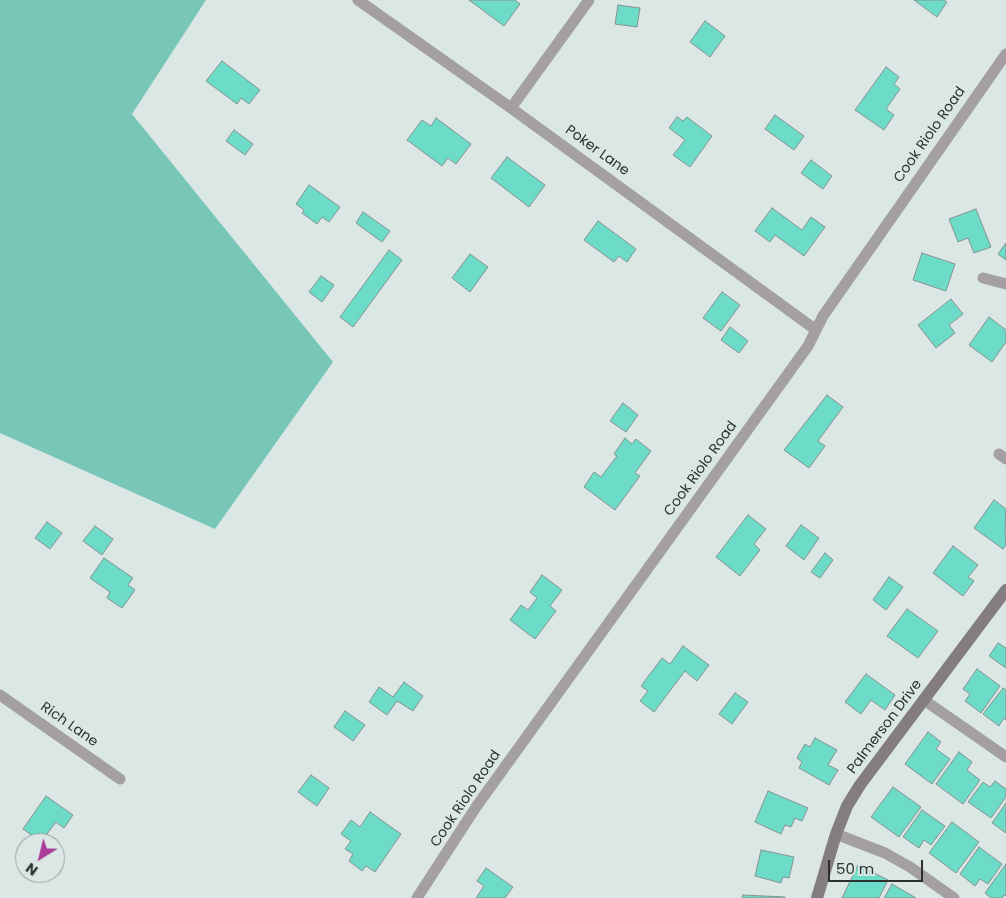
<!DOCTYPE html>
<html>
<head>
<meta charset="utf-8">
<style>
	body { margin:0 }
	#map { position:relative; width:1006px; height:898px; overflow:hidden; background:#dae7e4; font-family:Poppins,sans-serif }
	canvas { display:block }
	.north { position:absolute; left:15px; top:833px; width:50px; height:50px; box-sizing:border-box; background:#dae7e4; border:1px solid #949e9c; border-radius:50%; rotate:216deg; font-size:14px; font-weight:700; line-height:20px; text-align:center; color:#2c302f }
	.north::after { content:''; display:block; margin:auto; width:18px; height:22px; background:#ab3b98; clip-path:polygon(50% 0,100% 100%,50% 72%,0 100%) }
	.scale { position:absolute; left:828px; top:860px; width:95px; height:22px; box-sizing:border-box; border:2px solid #2c302f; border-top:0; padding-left:6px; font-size:15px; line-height:18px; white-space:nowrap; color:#2c302f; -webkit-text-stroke:4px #dae7e4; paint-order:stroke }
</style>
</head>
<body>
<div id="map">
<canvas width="1006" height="898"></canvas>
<div class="north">N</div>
<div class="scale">50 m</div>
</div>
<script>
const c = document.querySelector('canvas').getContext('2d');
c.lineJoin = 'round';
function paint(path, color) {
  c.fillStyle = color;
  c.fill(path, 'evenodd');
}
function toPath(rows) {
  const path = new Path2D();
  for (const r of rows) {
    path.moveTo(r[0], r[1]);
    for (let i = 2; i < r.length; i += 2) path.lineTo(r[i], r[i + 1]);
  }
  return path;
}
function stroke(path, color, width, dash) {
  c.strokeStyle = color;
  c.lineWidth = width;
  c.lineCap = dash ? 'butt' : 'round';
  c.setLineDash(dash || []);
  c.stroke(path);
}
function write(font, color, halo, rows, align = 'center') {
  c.font = font + ' Poppins,sans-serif';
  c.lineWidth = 4.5;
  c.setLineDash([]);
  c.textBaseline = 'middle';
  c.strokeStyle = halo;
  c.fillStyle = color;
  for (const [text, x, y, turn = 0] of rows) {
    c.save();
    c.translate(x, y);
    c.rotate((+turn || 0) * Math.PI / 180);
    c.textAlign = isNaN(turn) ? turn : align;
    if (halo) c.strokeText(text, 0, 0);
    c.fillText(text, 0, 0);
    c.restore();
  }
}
paint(toPath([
	[0,0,206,0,132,114,333,362,215,529,0,433]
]), '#77c6b7');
const building = toPath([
	[469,0,515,0,520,4,504,26,469,0],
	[914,0,944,0,947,2,937,17,914,0],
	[618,5,640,8,637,27,615,24,618,5],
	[705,21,725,36,710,57,690,42,705,21],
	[222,61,260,90,249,104,241,98,237,104,206,81,222,61],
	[886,67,899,77,894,84,900,89,886,109,894,115,884,130,855,110,886,67],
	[775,115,804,136,794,150,765,129,775,115],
	[677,117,683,121,687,117,712,136,690,167,673,155,685,140,669,128,677,117],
	[436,118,471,144,456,164,448,158,442,166,407,140,422,120,431,126,436,118],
	[234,130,253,144,245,155,226,141,234,130],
	[507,157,545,185,529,207,491,178,507,157],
	[811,160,832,176,823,189,801,173,811,160],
	[309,185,340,207,329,222,322,217,317,224,302,213,304,210,296,204,309,185],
	[772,208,802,230,811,217,825,227,804,256,775,235,770,242,755,231,772,208],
	[976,209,991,247,974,253,968,238,958,242,949,219,976,209],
	[363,212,390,231,382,242,356,223,363,212],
	[598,221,636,249,627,262,619,256,614,262,584,240,598,221],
	[1006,243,1006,260,998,254,1006,243],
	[389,250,402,260,353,327,340,317,389,250],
	[922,253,955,264,946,291,913,280,922,253],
	[470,254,488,267,470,292,452,278,470,254],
	[321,276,334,285,322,302,309,292,321,276],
	[722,292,740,305,721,331,703,318,722,292],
	[951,299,963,314,949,325,955,333,936,348,918,325,951,299],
	[989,317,1006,330,1006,342,992,362,969,345,989,317],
	[730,327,748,341,739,353,721,340,730,327],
	[827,395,843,407,818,441,825,446,809,468,784,450,827,395],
	[623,403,638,415,626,432,610,421,623,403],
	[625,438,632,444,636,439,651,451,635,473,640,476,615,510,584,487,594,472,601,477,617,456,614,454,625,438],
	[994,500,1006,509,1005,530,1006,545,1003,549,974,528,994,500],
	[748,515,766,529,754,544,760,550,740,576,716,557,748,515],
	[47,522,62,533,50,549,35,538,47,522],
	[801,525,819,538,804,560,786,546,801,525],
	[95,526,113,539,102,555,83,541,95,526],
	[953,546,978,565,968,577,974,581,963,596,933,573,953,546],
	[825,553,833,560,820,578,811,572,825,553],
	[104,558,133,578,128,585,135,590,122,608,107,598,110,592,90,578,104,558],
	[542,575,562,590,550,606,556,611,535,639,510,620,521,605,528,610,537,598,530,592,542,575],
	[889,577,903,587,886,610,873,600,889,577],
	[907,609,938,631,918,658,887,636,907,609],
	[998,643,1006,648,1006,668,989,656,998,643],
	[683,646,709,665,697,681,685,671,654,712,640,701,648,691,641,686,662,658,670,664,683,646],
	[977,669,1000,686,981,713,965,701,970,694,963,689,977,669],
	[866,674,895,695,885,710,871,700,861,714,845,702,866,674],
	[404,682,423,696,413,711,397,701,387,715,369,702,379,687,393,697,404,682],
	[1003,688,1006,690,1006,720,1004,718,999,726,983,714,1003,688],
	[735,693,748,702,732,724,719,714,735,693],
	[345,711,365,725,353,741,334,727,345,711],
	[928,732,941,742,936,749,950,759,932,784,905,764,928,732],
	[815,738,837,750,828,765,838,770,829,785,799,768,802,762,797,758,805,744,810,747,815,738],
	[959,752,972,762,967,770,980,780,963,804,936,784,959,752],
	[311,775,329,788,317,806,298,792,311,775],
	[995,781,1006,789,1006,797,991,818,968,802,983,782,990,787,995,781],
	[893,787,921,807,899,837,871,817,893,787],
	[768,791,808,808,802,821,795,818,791,827,785,825,781,834,755,822,768,791],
	[46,796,73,815,64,828,56,822,41,842,23,829,46,796],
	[1006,803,1006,833,992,823,1006,803],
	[922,810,945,826,931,845,924,840,919,848,903,837,922,810],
	[370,812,401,834,375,872,366,866,362,871,349,861,353,854,345,849,351,841,341,834,351,820,360,827,370,812],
	[952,822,979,842,956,873,929,853,952,822],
	[979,847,1002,864,988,884,980,879,975,886,960,874,979,847],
	[761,850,794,857,789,878,783,877,781,883,755,876,761,850],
	[1006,864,1006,896,1004,895,1002,898,991,898,985,893,1006,864],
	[858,865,888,880,879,898,842,898,858,865],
	[486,868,513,887,505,898,476,898,484,886,477,881,486,868],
	[892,884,916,898,884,898,892,884],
	[743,895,785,897,785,898,742,898,743,895]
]);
paint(building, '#6cdbc8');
stroke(building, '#86928f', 1);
stroke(toPath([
	[358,0,511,108,816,330],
	[511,108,589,0],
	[983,278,1006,284],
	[999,454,1006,459],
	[0,695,120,779],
	[924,700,1006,757],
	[836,834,885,853,910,867,954,898],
	[417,898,476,807,808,346,823,316,1006,54]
]), '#a39fa2', 11);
stroke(toPath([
	[817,898,836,834,847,806,860,785,1006,590]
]), '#837d82', 12);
write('14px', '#2c302f', '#dae7e4', [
	["Cook Riolo Road",930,135,-55],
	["Poker Lane",597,151,36],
	["Cook Riolo Road",701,469,-54],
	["Rich Lane",69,725,35],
	["Palmerson Drive",885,727,-53],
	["Cook Riolo Road",466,799,-56]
]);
</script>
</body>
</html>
